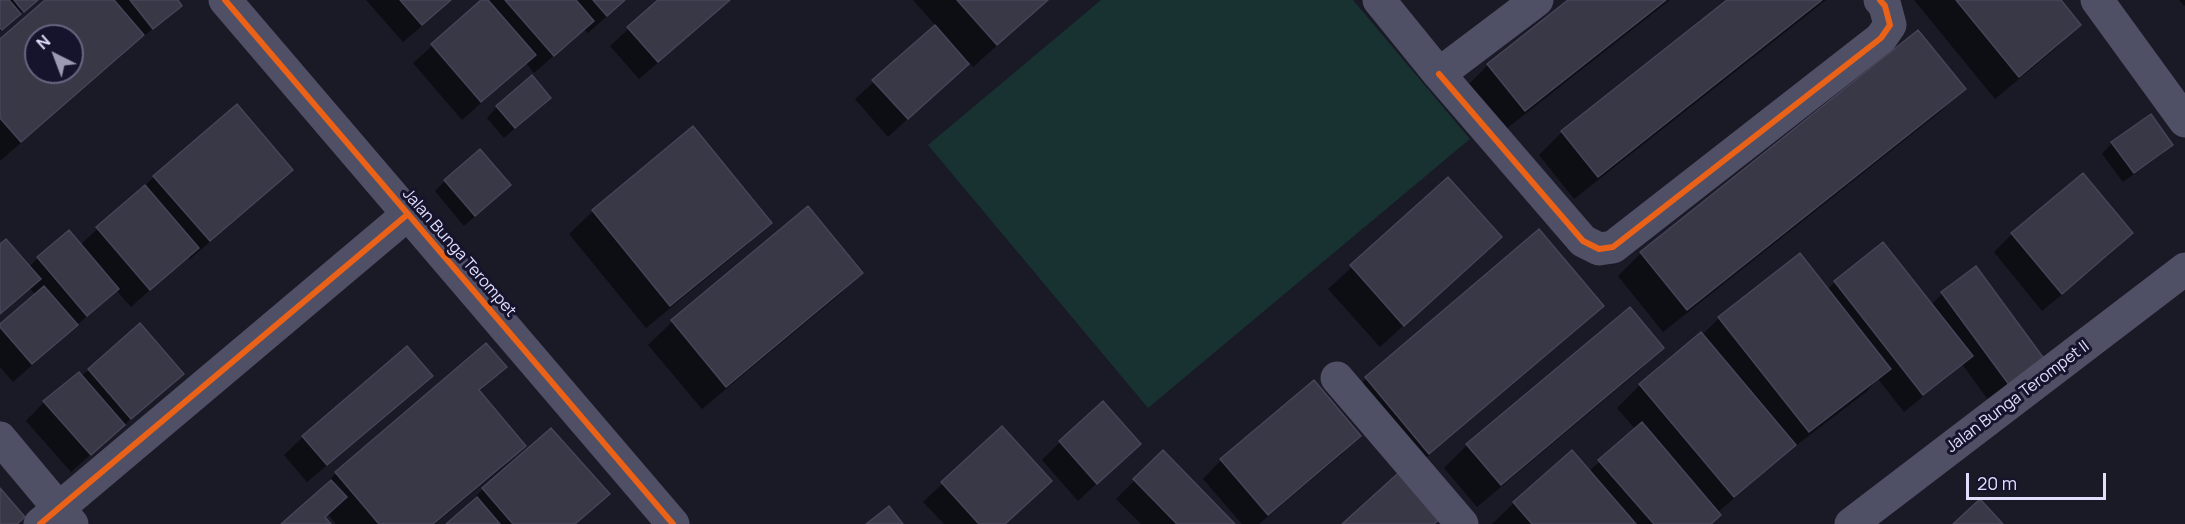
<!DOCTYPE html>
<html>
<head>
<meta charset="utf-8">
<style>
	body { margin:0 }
	#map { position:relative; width:2185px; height:524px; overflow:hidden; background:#1a1926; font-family:Manrope,sans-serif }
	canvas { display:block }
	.north { position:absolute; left:24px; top:24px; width:60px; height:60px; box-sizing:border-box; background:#16132c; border:2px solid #676580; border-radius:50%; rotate:318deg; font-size:16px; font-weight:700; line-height:24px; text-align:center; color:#e1dffe }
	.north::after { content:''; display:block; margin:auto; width:21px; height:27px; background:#9b9ab2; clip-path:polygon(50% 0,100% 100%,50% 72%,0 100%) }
	.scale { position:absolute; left:1966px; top:473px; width:140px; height:27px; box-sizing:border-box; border:3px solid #e1dffe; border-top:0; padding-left:8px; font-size:18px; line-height:21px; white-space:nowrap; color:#e1dffe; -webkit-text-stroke:4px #16132c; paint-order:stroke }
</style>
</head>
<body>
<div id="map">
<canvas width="2185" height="524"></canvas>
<div class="north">N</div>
<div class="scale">20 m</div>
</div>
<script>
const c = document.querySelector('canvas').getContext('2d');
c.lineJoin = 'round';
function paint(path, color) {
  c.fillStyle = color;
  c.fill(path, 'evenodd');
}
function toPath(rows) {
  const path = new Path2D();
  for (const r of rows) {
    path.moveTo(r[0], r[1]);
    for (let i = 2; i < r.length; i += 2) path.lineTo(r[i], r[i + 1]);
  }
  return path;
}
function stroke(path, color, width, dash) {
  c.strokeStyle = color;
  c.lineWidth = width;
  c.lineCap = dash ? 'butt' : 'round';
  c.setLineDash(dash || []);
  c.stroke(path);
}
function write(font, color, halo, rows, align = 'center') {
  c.font = font + ' Manrope,sans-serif';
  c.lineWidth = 6;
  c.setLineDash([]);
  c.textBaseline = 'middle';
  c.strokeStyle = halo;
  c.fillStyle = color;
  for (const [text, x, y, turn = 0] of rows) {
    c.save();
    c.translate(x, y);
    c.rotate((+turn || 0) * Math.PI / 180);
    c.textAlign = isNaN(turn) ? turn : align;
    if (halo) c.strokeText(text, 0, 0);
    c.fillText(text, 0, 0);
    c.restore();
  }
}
paint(toPath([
	[1101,0,1353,0,1470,139,1148,408,928,145]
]), '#173231');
paint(toPath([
	[0,0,36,0,0,31],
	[47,0,176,0,180,5,142,38,140,36,119,58,0,161,0,41],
	[36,36,72,36,72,72,36,72],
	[366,0,452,0,403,42],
	[483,0,625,0,588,33,584,29,534,73,526,63,462,120,413,63],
	[660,0,730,0,639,79,610,46],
	[913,0,1048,0,973,67,969,62,888,137,855,99,936,26],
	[1570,0,1670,0,1501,133,1465,88,1488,65],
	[1730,0,1826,0,1574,199,1539,155,1562,132],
	[1914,0,2059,0,2079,25,2056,48,1995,99],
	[2179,0,2185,0,2185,5,2184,6],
	[1964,89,1940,112,1663,332,1618,276,1641,253],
	[549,98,504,138,487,118,497,107],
	[693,129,770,222,747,245,646,328,569,234,593,211],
	[2112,143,2171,145,2161,155,2123,182,2102,154],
	[291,170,272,188,190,259,188,256,131,307,116,290,13,382,0,367,0,326,36,295,29,288,0,315,0,246,29,267,38,258,80,245,154,177],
	[1448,179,1500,237,1380,347,1328,289],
	[445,181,499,195,464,226,435,191],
	[808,208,861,273,838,296,702,409,648,345,672,322],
	[1539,231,1602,305,1579,328,1408,473,1433,524,1344,524,1402,472,1343,402,1366,379],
	[2131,233,2113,252,2042,311,1994,252,2012,234],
	[1835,282,1931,305,1942,294,2043,360,1991,404,1962,364,1904,412,1878,379,1866,392,1785,454,1717,513,1710,524,1492,524,1514,503,1589,471,1636,430,1617,408,1640,385,1702,335,1719,318,1827,290],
	[486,345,505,367,479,392,524,446,501,469,435,524,336,524,328,514,324,518,329,524,283,524,313,497,336,473],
	[1662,348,1639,371,1477,507,1444,468,1467,445],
	[89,370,182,374,71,472,26,421,44,402],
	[430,376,412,394,307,482,284,455,303,437],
	[1002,428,1005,524,944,524,923,502],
	[551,430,608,494,589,512,576,524,448,524,483,489],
	[1359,436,1341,455,1259,524,1242,524,1203,479,1221,460],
	[1060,442,1139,444,1078,501,1042,460],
	[1163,452,1233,524,1141,524,1116,499]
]), '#0007');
const building = toPath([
	[0,0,9,0,21,14,2,30,0,28,0,0],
	[14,0,38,0,24,12,14,0],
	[45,0,114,0,144,35,21,142,0,118,0,39,45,0],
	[36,36,72,36,72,72,36,72,36,36],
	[130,0,178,0,182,6,153,29,130,0],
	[400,0,451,0,422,25,400,0],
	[481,0,488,0,536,55,481,102,431,44,481,0],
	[505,0,576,0,594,21,554,56,505,0],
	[593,0,625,0,607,16,593,0],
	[658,0,730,0,658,62,627,27,658,0],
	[957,0,1048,0,997,45,957,0],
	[1568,0,1666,0,1525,111,1487,64,1568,0],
	[1727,0,1822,0,1598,177,1561,131,1727,0],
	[1956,0,2061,0,2081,25,2019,77,1956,0],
	[935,25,969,64,908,119,872,80,935,25],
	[1918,30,1966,89,1687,310,1640,252,1918,30],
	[532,75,551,98,515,128,496,106,532,75],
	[237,104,293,170,210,241,153,176,237,104],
	[2151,114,2173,145,2134,173,2111,142,2151,114],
	[693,126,772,223,670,306,592,210,693,126],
	[480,149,511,185,475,216,444,180,480,149],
	[2083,173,2133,233,2062,294,2011,233,2083,173],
	[1448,177,1502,237,1404,326,1350,265,1448,177],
	[145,185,199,248,150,290,96,227,145,185],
	[808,206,863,273,726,387,671,320,808,206],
	[1539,229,1604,306,1429,454,1365,377,1539,229],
	[69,230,119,289,87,316,37,257,69,230],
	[6,239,41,279,0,314,0,244,6,239],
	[1883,242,1973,356,1923,395,1834,281,1883,242],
	[1800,253,1891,369,1809,432,1718,317,1800,253],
	[1976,266,2045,360,2010,386,1941,292,1976,266],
	[44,286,78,325,32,364,0,327,0,324,44,286],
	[1630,307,1664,348,1501,485,1466,444,1630,307],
	[140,323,184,374,131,419,88,369,140,323],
	[1701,332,1796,445,1734,497,1639,384,1701,332],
	[486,343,507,367,479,390,526,446,433,524,379,524,335,472,486,343],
	[407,346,433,376,327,465,302,436,407,346],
	[79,372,125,425,91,455,43,401,79,372],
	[1314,380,1361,436,1268,515,1220,459,1314,380],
	[1103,401,1141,444,1097,484,1059,441,1103,401],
	[1642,422,1721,515,1711,524,1654,524,1598,460,1642,422],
	[1002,426,1052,481,1005,524,979,524,941,482,1002,426],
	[551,428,610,494,575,524,513,524,482,488,551,428],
	[1163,450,1235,524,1177,524,1133,479,1163,450],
	[1572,450,1636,524,1532,524,1513,502,1572,450],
	[1405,467,1446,513,1434,524,1342,524,1405,467],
	[331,480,347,497,325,517,331,524,281,524,331,480],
	[0,488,25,517,17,524,0,524,0,488],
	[477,497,500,524,446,524,477,497],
	[1980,499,2003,524,1953,524,1980,499],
	[889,506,903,524,866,524,889,506]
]);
paint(building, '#393847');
stroke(building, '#474458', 1.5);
stroke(toPath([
	[225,0,673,524],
	[1379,0,1439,74,1537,0],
	[2097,0,2185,121],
	[1439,74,1583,241,1599,249,1613,247,1881,38,1890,25,1885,6,1880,0],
	[1337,378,1462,524],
	[0,438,72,524],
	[40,524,408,214],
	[1851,524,2185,269]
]), '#4f4f66', 33);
stroke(toPath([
	[225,0,673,524],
	[1439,74,1583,241,1599,249,1613,247,1881,38,1890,25,1885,6,1880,0],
	[40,524,408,214]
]), '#ea6118', 6);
write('16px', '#e1dffe', '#16132c', [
	["Jalan Bunga Terompet",459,253,49],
	["Jalan Bunga Terompet II",2018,397,-37]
]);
</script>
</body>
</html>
